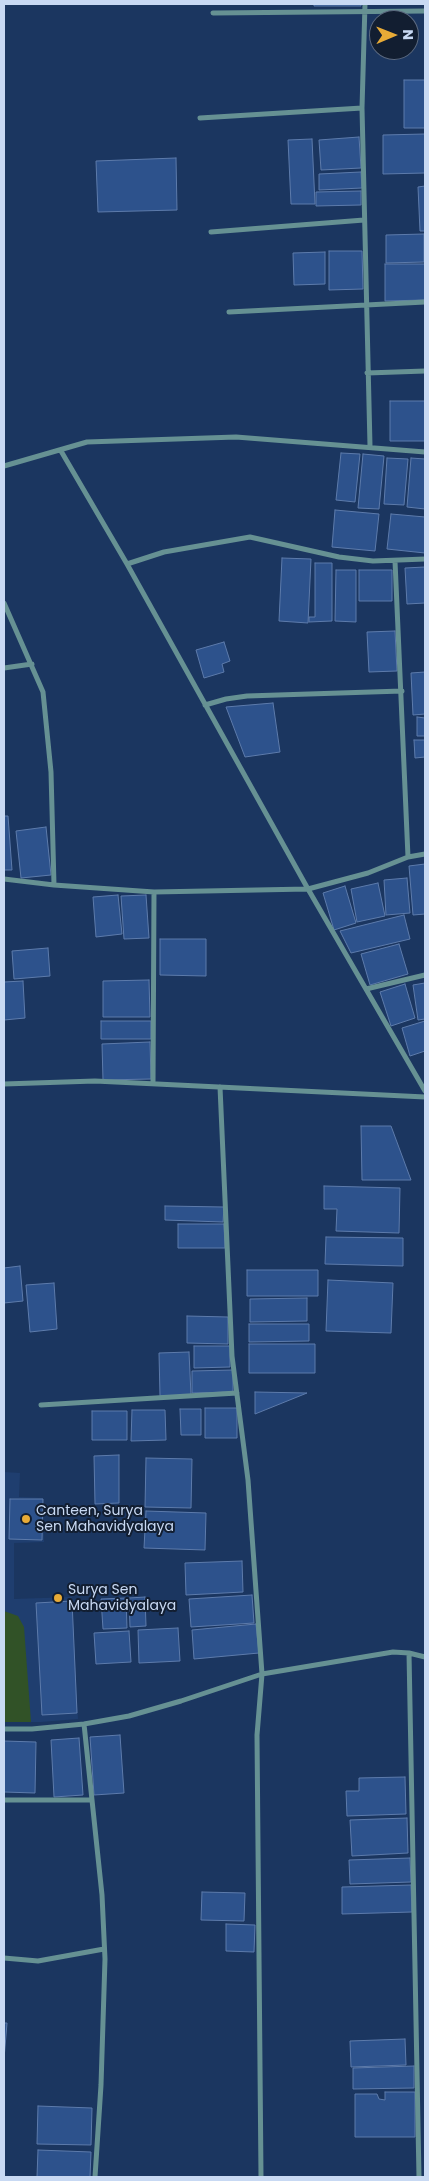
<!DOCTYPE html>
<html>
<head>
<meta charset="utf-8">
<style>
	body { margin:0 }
	#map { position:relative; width:429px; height:2181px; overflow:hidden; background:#1b3660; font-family:Poppins,sans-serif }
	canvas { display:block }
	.frame { position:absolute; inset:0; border:5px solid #c8d9f3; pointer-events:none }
	.north { position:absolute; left:369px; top:10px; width:50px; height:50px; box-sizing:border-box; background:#121e31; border:1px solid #5b697f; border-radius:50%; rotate:89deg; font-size:14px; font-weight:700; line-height:20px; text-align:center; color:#c8d9f3 }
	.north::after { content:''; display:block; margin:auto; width:18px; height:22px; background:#e8ab37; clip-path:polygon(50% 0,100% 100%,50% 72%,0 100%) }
</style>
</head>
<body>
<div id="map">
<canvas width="429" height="2181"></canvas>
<div class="frame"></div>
<div class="north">N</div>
</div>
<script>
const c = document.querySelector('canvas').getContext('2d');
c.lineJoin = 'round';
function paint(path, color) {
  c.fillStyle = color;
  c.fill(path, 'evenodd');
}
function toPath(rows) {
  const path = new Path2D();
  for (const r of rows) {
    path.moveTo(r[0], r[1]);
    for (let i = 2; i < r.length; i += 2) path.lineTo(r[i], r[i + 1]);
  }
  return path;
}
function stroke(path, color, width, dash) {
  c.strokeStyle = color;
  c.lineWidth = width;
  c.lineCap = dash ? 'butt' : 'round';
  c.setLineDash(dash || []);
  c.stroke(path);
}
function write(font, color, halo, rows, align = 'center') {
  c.font = font + ' Poppins,sans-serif';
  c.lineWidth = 4;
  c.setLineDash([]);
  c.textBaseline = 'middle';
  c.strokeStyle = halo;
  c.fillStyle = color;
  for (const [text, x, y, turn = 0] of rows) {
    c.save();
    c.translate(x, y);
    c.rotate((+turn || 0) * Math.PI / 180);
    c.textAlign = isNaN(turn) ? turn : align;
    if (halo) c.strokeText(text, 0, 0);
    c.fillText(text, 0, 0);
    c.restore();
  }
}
paint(toPath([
	[4,1472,20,1473,19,1497,43,1498,44,1542,14,1543,14,1599,72,1597,78,1719,41,1722,4,1722]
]), '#1f3e6f');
paint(toPath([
	[4,1611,18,1616,24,1627,31,1722,4,1722]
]), '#315227');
const building = toPath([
	[314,4,361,4,361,6,314,6,314,4],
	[404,80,425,80,425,128,404,128,404,80],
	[425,134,425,173,383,174,383,135,425,134],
	[359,137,361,168,321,170,319,140,359,137],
	[312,139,315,204,291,204,288,140,312,139],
	[176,158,177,210,98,212,96,161,176,158],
	[361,172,362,188,319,190,319,174,361,172],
	[425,186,425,231,420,231,418,187,425,186],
	[361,191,361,205,316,206,316,192,361,191],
	[424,234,424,262,386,263,386,235,424,234],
	[329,251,362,251,363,289,329,290,329,251],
	[325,252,325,284,294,285,293,253,325,252],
	[385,264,425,264,425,300,385,301,385,264],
	[390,401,425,401,425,441,390,441,390,401],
	[341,453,360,454,355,502,336,500,341,453],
	[363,454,384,456,379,509,358,508,363,454],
	[387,458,408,459,404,505,384,504,387,458],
	[411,458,425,459,425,509,407,507,411,458],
	[335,510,379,514,375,551,332,547,335,510],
	[391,514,425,517,425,553,387,549,391,514],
	[282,558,311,559,308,623,279,621,282,558],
	[315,563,332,563,332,621,309,622,309,617,315,617,315,563],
	[425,567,425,603,407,604,405,568,425,567],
	[336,570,356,570,356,622,335,621,336,570],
	[359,570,392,570,392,601,359,601,359,570],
	[395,631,397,671,369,672,367,632,395,631],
	[224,642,230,661,222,664,224,672,204,678,196,650,224,642],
	[425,672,425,714,413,715,411,673,425,672],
	[273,703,280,752,245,757,226,707,273,703],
	[417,717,425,718,425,736,417,736,417,717],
	[414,740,425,740,425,757,415,758,414,740],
	[4,816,8,816,12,870,4,870,4,816],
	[46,827,51,875,21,878,16,831,46,827],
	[425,864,425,914,413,915,409,866,425,864],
	[407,878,410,913,386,915,384,880,407,878],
	[378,883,385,916,357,922,351,889,378,883],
	[345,886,356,923,334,930,323,893,345,886],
	[118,895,122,934,96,937,93,897,118,895],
	[146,895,149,938,124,939,121,896,146,895],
	[404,915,410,939,351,953,340,931,404,915],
	[160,939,206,939,206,976,160,975,160,939],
	[399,944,408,974,370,985,361,954,399,944],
	[48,948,50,976,14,979,12,951,48,948],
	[149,980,150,1017,103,1017,103,981,149,980],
	[23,981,25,1018,4,1020,4,982,23,981],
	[425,983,425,1019,418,1020,413,985,425,983],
	[405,984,415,1018,391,1026,380,992,405,984],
	[101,1021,151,1021,151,1039,101,1039,101,1021],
	[425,1021,425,1051,410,1056,402,1028,425,1021],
	[150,1042,151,1079,103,1080,102,1044,150,1042],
	[361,1126,391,1126,411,1180,362,1180,361,1126],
	[324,1186,400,1188,399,1233,336,1231,337,1209,324,1209,324,1186],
	[165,1206,224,1207,223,1222,165,1220,165,1206],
	[178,1224,224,1224,225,1248,178,1248,178,1224],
	[326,1237,403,1238,403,1266,325,1264,326,1237],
	[20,1266,23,1301,4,1303,4,1268,20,1266],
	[247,1270,318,1270,318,1296,247,1296,247,1270],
	[328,1280,393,1283,391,1333,326,1331,328,1280],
	[54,1283,57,1329,30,1332,26,1285,54,1283],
	[307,1298,307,1321,250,1322,250,1299,307,1298],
	[187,1316,228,1317,228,1344,187,1343,187,1316],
	[249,1324,309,1324,309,1341,249,1342,249,1324],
	[249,1344,315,1344,315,1373,249,1373,249,1344],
	[194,1346,230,1346,230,1367,194,1368,194,1346],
	[189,1352,191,1395,160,1396,159,1353,189,1352],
	[233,1370,233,1392,192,1393,192,1371,233,1370],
	[255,1392,307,1393,255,1414,255,1392],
	[205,1408,237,1408,237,1438,205,1438,205,1408],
	[180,1409,201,1409,201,1435,181,1435,180,1409],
	[132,1410,165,1410,166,1440,131,1441,132,1410],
	[92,1411,127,1411,127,1440,92,1440,92,1411],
	[119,1455,119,1503,95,1504,94,1456,119,1455],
	[146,1458,192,1459,191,1508,145,1507,146,1458],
	[10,1499,43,1499,42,1540,9,1539,10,1499],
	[146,1511,206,1513,205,1550,144,1548,146,1511],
	[242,1561,243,1592,186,1595,185,1563,242,1561],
	[252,1595,254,1623,191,1627,189,1599,252,1595],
	[145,1597,146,1626,130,1627,129,1598,145,1597],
	[126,1598,127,1628,103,1629,101,1599,126,1598],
	[72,1601,77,1713,42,1715,36,1603,72,1601],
	[256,1624,259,1653,194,1659,192,1630,256,1624],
	[178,1628,180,1661,139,1663,138,1630,178,1628],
	[129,1631,131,1662,96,1664,94,1633,129,1631],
	[120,1735,124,1793,94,1795,90,1737,120,1735],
	[79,1738,83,1795,54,1797,51,1740,79,1738],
	[4,1741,36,1742,35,1793,4,1792,4,1741],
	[405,1777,406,1814,347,1816,346,1791,359,1791,359,1778,405,1777],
	[407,1818,408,1853,352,1856,350,1820,407,1818],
	[410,1858,411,1882,350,1884,349,1860,410,1858],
	[411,1885,412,1912,342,1914,342,1887,411,1885],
	[202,1892,245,1893,244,1921,201,1920,202,1892],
	[226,1924,255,1925,254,1952,226,1951,226,1924],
	[4,2023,7,2023,4,2059,4,2023],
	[405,2039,406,2065,351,2067,350,2041,405,2039],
	[414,2066,414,2088,353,2089,353,2068,414,2066],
	[385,2092,415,2092,415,2137,355,2137,355,2094,377,2094,379,2099,385,2100,385,2092],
	[38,2106,92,2108,91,2145,37,2144,38,2106],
	[38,2150,91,2152,90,2177,37,2177,38,2150]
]);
paint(building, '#2d528c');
stroke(building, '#5d7bab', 1);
stroke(toPath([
	[365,4,362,108,370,446],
	[213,13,425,11],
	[200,118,362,108],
	[211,232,364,220],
	[229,312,425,302],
	[367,373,425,371],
	[61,451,127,564,308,889,425,1091],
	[4,466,87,442,236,437,425,452],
	[395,561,408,857],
	[127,564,164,552,250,537,339,557,373,561,425,559],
	[4,603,43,692,51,772,54,885],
	[4,668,32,664],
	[205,705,226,699,247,696,402,691],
	[4,879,54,885,154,892,308,889,368,873,408,857,425,854],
	[366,989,425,975],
	[4,1084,95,1081,425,1097],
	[153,1084,154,892],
	[220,1087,232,1356,248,1480,262,1674,257,1735,261,2177],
	[41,1405,237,1393],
	[409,1653,419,2177],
	[84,1724,102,1895,105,1959,101,2085,95,2177],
	[4,1729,32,1729,84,1724,129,1716,181,1701,262,1674,393,1652,409,1653,425,1657],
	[4,1800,91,1800],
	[4,1958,38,1961,104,1949]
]), '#669193', 5);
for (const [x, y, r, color] of [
	[26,1519,5,"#e8ab37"],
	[58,1598,5,"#e8ab37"]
]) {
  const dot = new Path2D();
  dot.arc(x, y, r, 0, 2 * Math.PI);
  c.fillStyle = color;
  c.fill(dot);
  stroke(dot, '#121e31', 2);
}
write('14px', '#c8d9f3', '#121e31', [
	["Canteen, Surya",36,1511],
	["Sen Mahavidyalaya",36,1527],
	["Surya Sen",68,1590],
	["Mahavidyalaya",68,1606]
], 'left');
</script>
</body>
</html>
